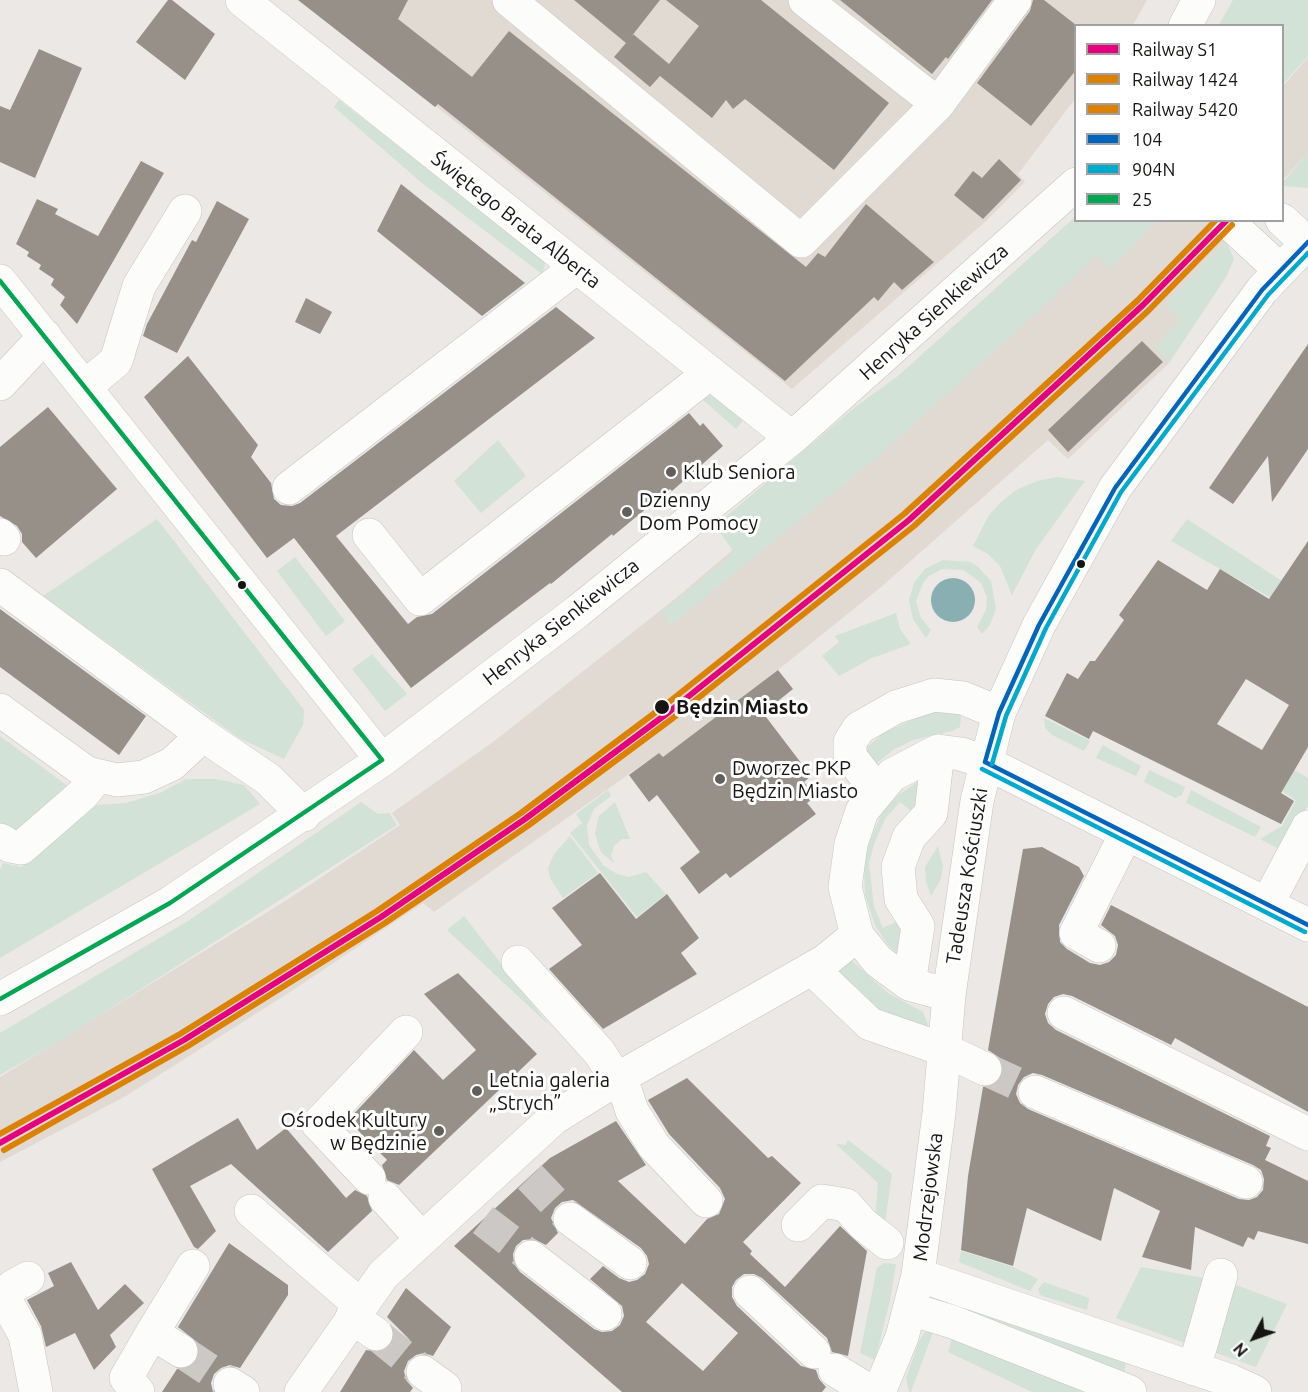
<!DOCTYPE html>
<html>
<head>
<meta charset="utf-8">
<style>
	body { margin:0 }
	#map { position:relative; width:1308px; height:1392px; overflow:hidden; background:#ebe8e5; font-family:Ubuntu,sans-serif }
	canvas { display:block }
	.legend { position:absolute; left:1074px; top:24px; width:210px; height:198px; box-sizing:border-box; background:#fff; border:2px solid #a2a1a1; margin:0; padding:8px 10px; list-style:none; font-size:18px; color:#171513 }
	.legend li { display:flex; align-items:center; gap:12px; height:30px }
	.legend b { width:30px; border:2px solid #a2a1a1 }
	.north { position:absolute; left:1224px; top:1308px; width:60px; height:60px; -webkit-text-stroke:4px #fff; paint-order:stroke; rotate:229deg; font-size:16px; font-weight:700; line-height:24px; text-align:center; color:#171513 }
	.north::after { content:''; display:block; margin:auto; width:21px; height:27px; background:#171513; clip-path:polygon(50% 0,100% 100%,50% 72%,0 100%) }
</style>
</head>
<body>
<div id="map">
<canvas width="1308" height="1392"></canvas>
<ul class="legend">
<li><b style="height:8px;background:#e5007d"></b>Railway S1</li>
<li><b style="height:8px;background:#dc8203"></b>Railway 1424</li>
<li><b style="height:8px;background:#dc8203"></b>Railway 5420</li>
<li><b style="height:8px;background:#0065bd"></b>104</li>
<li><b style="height:8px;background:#00a9ce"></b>904N</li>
<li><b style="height:8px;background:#00a651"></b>25</li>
</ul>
<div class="north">N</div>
</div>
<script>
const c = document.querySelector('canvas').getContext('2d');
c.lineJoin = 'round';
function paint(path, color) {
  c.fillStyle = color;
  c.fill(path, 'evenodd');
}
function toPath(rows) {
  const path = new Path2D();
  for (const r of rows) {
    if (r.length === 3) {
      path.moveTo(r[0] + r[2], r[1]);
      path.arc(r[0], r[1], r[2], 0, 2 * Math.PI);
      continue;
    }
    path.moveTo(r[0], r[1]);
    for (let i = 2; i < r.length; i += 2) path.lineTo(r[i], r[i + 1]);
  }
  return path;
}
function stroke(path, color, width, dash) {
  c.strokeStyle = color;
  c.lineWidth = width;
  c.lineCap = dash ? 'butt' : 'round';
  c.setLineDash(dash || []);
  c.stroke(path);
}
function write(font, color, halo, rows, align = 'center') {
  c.font = font + ' Ubuntu,sans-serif';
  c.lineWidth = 6;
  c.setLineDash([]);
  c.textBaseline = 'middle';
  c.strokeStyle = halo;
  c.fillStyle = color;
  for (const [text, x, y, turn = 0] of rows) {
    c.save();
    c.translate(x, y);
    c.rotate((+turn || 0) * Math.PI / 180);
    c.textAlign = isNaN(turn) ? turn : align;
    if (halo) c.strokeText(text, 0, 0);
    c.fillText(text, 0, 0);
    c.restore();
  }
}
paint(toPath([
	[367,0,1147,0,1133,25,1076,26,1075,99,1018,174,1025,182,985,222,792,389,349,37],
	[1308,57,1308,153,1283,180,1283,86],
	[1152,221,1245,221,1165,304,1181,320,1156,346,1169,363,1068,459,1048,440,881,587,778,670,663,757,659,753,434,912,423,903,287,994,126,1096,0,1162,0,1077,290,898,400,825,392,813,493,742,675,599,1097,239]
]), '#e1dad2');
paint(toPath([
	[1233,0,1308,0,1308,56,1283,84,1282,26,1219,25],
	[339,100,534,250,546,261,542,274,422,183,334,107],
	[1308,153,1308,188,1283,186,1283,182],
	[1075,217,1076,220,1157,221,1110,269,1096,256,1017,331,875,459,671,625,661,612,731,556,732,549,715,526,854,408,898,376],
	[1226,241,1234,259,1226,277,1169,363,1155,346,1181,320,1165,304],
	[708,390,744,419,736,429,694,392],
	[498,440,526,476,481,513,454,481],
	[1058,477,1085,481,1036,549,1012,595,1000,566,988,554,973,546,989,515,1001,502,1016,490,1037,481],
	[157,519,304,710,303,725,284,759,239,738,43,596],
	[1187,519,1308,598,1308,619,1171,541],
	[295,557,345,621,326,636,277,571],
	[943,560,970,562,977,566,991,581,996,608,990,625,982,634,977,627,986,610,987,597,981,583,964,570,942,569,929,576,923,583,916,601,921,618,931,630,926,638,913,619,909,600,914,583,925,569],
	[896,613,900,629,911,644,872,658,839,676,822,656,839,642,835,636],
	[372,654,407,694,385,711,352,669],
	[948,709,957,711,961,717,960,727,952,731,913,740,893,750,872,767,863,755,867,747,883,733,925,714],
	[1044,718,1090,741,1084,751,1052,735,1045,728],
	[0,736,73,790,20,840,0,833],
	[1103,745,1141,766,1136,776,1096,758],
	[1274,758,1308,778,1308,805,1290,840,1277,848,1260,839,1282,826,1296,800,1261,778],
	[1149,770,1185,787,1182,795,1175,798,1144,782],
	[927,775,913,812,900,802,885,819,874,844,869,863,874,907,883,928,896,922,906,930,904,961,888,945,875,925,865,895,864,865,869,843,881,815,897,796],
	[186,779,216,779,244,785,260,804,0,958,0,870,3,863,21,867,97,805,126,803,160,793],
	[608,790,611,796,594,809,587,825,589,845,604,866,617,874,629,877,646,872,666,894,637,917,570,833,582,823,576,814],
	[1191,790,1261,827,1255,837,1186,803],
	[361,802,378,814,389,813,397,825,63,1039,0,1075,0,1033,188,921],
	[615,802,630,839,622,839,614,846,611,856,615,864,601,852,595,834,599,816],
	[570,836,598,873,563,898,550,878,548,868,554,854],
	[938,846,943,866,941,879,931,896,926,881,925,867],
	[464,916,549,1025,447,930],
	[851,960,888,993,923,1012,928,1025,922,1032,893,1025,841,978,839,969],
	[848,1140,892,1174,885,1222,875,1221,878,1183,836,1144,846,1145],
	[961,1251,1013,1267,1038,1279,1030,1291,959,1262],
	[884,1263,896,1264,890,1301,875,1360,860,1353,877,1268],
	[1141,1267,1216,1280,1193,1346,1116,1318],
	[1044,1282,1089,1298,1087,1310,1040,1295,1038,1289],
	[1228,1282,1287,1304,1256,1367,1211,1351],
	[976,1310,1127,1351,1124,1377,972,1318],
	[935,1327,911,1392,909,1392,906,1378,919,1341,924,1333],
	[954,1331,1108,1392,1032,1392,948,1352]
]), '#d2e2d7');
paint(toPath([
	[953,600,22]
]), '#8aafb3');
paint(toPath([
	[168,0,172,0,215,34,185,80,136,42],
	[298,0,408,0,398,19,472,77,509,31,806,267,818,253,825,257,866,204,934,262,902,290,894,282,878,301,874,297,785,381,438,104,435,107],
	[574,0,660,0,631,37,633,34,669,64,699,26,666,0,761,0,889,103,834,170,745,99,733,109,726,100,712,118,660,76,650,87,614,57,626,43],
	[840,0,992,0,948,59,946,57,932,74],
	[1033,0,1044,0,1076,25,1076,70,1031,126,977,83,1030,11],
	[39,49,82,68,35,178,0,162,0,106,10,110],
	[999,159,1021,180,983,219,954,195,973,171,982,178],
	[141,161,164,173,77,324,60,305,65,297,51,285,54,279,39,269,41,265,27,256,29,252,16,244,37,199,58,209,55,214,98,236],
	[401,184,525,283,482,316,377,231],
	[217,201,249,219,177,353,143,336,147,324,192,240,196,242],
	[306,298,332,312,320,334,295,322],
	[556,307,595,338,336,536,408,624,417,617,432,614,689,413,700,426,703,423,723,446,672,491,670,489,613,536,612,534,551,584,550,583,411,688,294,538,267,558,144,397,188,356,258,445,251,457,271,483,274,499,281,505,292,506,300,503],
	[1142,341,1163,362,1068,452,1048,430],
	[1308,344,1308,449,1272,502,1268,456,1233,504,1209,488],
	[48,407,117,489,36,558,22,542,22,534,17,526,0,516,0,447],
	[1308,541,1308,747,1281,793,1294,801,1281,824,1093,731,1089,739,1045,716,1067,673,1078,679,1090,661,1095,661,1124,620,1119,615,1158,560,1207,590,1220,569,1269,599],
	[1246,679,1289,705,1262,750,1217,724],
	[0,609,146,716,119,755,0,667],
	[778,670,793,689,763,713,811,776,804,782,815,797,807,803,816,814,730,878,726,873,699,894,680,868,700,852,657,795,649,802,629,775,659,753,663,757],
	[1042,847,1079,867,1084,876,1059,925,1060,942,1067,949,1090,963,1100,965,1109,962,1116,955,1118,945,1115,936,1101,925,1111,905,1308,1007,1308,1112,1175,1038,1171,1045,1072,996,1063,994,1054,997,1048,1004,1045,1014,1048,1023,1056,1030,1270,1136,1266,1146,1271,1148,1265,1160,1308,1181,1308,1244,1258,1231,1254,1240,1248,1237,1243,1247,1195,1227,1191,1270,1142,1257,1160,1211,1114,1188,1101,1241,1027,1208,1013,1266,961,1250,968,1176,983,1087,996,1084,1002,1076,1004,1068,1000,1058,988,1050,1023,849],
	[1033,1073,1042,1075,1253,1165,1261,1170,1264,1179,1263,1190,1257,1197,1249,1200,1239,1199,1028,1109,1020,1103,1016,1094,1018,1085,1024,1077],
	[600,873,636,919,667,894,699,938,681,953,697,974,603,1029,549,969,582,945,552,908],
	[458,973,537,1054,399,1185,387,1180,382,1165,387,1160,348,1120,414,1050,443,1080,476,1050,424,994],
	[687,1078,768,1158,772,1156,801,1183,743,1242,752,1251,750,1254,785,1287,840,1226,867,1251,848,1356,832,1352,827,1338,762,1278,754,1274,744,1274,736,1280,732,1287,732,1297,737,1306,801,1366,816,1370,819,1379,826,1387,822,1392,622,1392,454,1246,550,1158,616,1121,646,1165,618,1181,685,1244,707,1219,719,1214,725,1199,720,1188,669,1134,648,1100],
	[573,1200,641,1248,647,1256,649,1264,645,1274,637,1280,629,1282,619,1278,603,1266,590,1279,622,1306,624,1316,620,1325,612,1331,602,1332,594,1329,520,1272,514,1264,513,1254,516,1246,523,1240,534,1239,546,1245,558,1233,551,1218,555,1208,562,1202],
	[682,1283,738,1333,703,1371,646,1322],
	[238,1118,257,1150,286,1128,346,1198,355,1190,367,1196,372,1211,328,1252,231,1164,190,1186,216,1231,198,1249,194,1247,152,1169],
	[229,1243,288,1285,288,1295,240,1368,230,1365,221,1368,214,1374,211,1383,213,1392,162,1392,177,1369,189,1368,197,1360,200,1351,197,1342,178,1327],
	[71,1262,98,1310,125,1284,144,1303,110,1335,116,1347,94,1370,75,1333,46,1347,41,1326,27,1300,54,1286,48,1273],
	[406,1288,451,1327,433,1356,424,1353,416,1355,408,1361,404,1371,406,1380,413,1388,410,1392,340,1392,366,1350,381,1352,387,1356,404,1337,410,1340,387,1317]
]), '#969089');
stroke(toPath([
	[985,1069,1035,1092],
	[530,1177,570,1219],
	[483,1220,531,1257],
	[376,1334,423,1372],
	[181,1351,230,1384]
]), '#cbc8c6', 33, [33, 16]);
const minor = toPath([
	[242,0,792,438],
	[509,0,801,241,938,104],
	[805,0,938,104,1015,0],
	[1185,26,1199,0],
	[1226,220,1279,269],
	[1282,220,1307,243],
	[0,281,382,760],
	[0,384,45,336],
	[86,386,116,361,139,286,185,211],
	[289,488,577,267],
	[0,535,4,539],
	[369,535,420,599,710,373],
	[0,585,203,735,268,779,304,815],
	[0,710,87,773,117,780,144,777,172,764,203,735],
	[877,791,850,756,850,742,859,728,896,707,934,695,963,698,999,713],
	[0,840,10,846,21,848,82,795,98,776],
	[1267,904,1308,827],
	[1099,946,1076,933,1126,834],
	[518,962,599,1052,626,1093,632,1111,654,1146,706,1201],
	[812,969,870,1024,945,1050,985,1069],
	[909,984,918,926,901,899,898,867,909,837,931,813,938,751],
	[949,995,909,984,878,961,857,935,845,887,851,844,862,811,892,775,938,751,961,754,985,762,1308,925],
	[0,999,170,903,382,760,578,611,792,438,1076,184],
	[1064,1013,1308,1134],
	[1035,1092,1246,1182],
	[369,1178,318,1124,406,1032],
	[385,1198,422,1239],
	[251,1211,361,1306],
	[570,1219,630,1263],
	[798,1225,822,1201,846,1205,863,1224,887,1243],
	[531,1257,605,1314],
	[918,1275,1231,1381,1255,1392],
	[28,1278,12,1287,7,1296,8,1305,25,1335,36,1392],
	[750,1292,814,1352],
	[910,1309,953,1322,1130,1392],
	[352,1317,376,1334],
	[181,1351,152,1333,193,1266],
	[1194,1369,1221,1275],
	[835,1370,871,1392],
	[423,1372,445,1388],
	[230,1384,243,1392],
	[138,1392,126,1378,152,1333],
	[301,1392,383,1275,554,1118,617,1079,825,961,857,935],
	[879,1392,902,1337,918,1275,939,1113,949,995,977,801,999,713,1039,625,1115,488,1262,290,1308,242]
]);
stroke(minor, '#c7c5c2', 34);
stroke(minor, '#fcfcfb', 33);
stroke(toPath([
	[985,762,999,713,1039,625,1115,488,1262,290,1308,242],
	[985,762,1308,925]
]), '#0065bd', 4.5);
stroke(toPath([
	[992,764,1006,716,1046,628,1121,492,1268,295,1308,253],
	[982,769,1305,932]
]), '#00a9ce', 4.5);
stroke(toPath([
	[0,281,382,760],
	[0,999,170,903,382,760]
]), '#00a651', 4.5);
stroke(toPath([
	[0,1143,184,1040,381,917,525,819,669,712,909,520,1143,305,1227,220]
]), '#e5007d', 6);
stroke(toPath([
	[4,1150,188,1046,385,923,529,825,673,718,914,526,1148,311,1232,225]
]), '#dc8203', 6);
stroke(toPath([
	[0,1134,180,1034,377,911,521,813,664,706,904,514,1138,300,1216,220]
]), '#dc8203', 6);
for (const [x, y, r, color] of [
	[671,472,6,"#615f5c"],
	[627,512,6,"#615f5c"],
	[1081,564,5,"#171513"],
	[242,585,5,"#171513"],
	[662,707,8,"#171513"],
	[720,779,6,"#615f5c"],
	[477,1091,6,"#615f5c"],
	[439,1131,6,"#615f5c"]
]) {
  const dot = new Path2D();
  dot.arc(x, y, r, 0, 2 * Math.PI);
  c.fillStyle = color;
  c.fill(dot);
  stroke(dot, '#fff', 2);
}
write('20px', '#171513', '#fff', [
	["Świętego Brata Alberta",516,220,38],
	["Henryka Sienkiewicza",934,312,-42],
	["Henryka Sienkiewicza",561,622,-38],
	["Tadeusza Kościuszki",967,876,-81],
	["Modrzejowska",928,1197,-83]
]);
write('20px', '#171513', '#fff', [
	["Klub Seniora",683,472],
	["Dzienny",639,500],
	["Dom Pomocy",639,523],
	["Dworzec PKP",732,768],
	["Będzin Miasto",732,791],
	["Letnia galeria",489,1080],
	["„Strych”",489,1103],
	["Ośrodek Kultury",427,1120,"right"],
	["w Będzinie",427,1143,"right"]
], 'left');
write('bold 20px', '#171513', '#fff', [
	["Będzin Miasto",676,707]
], 'left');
</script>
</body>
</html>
